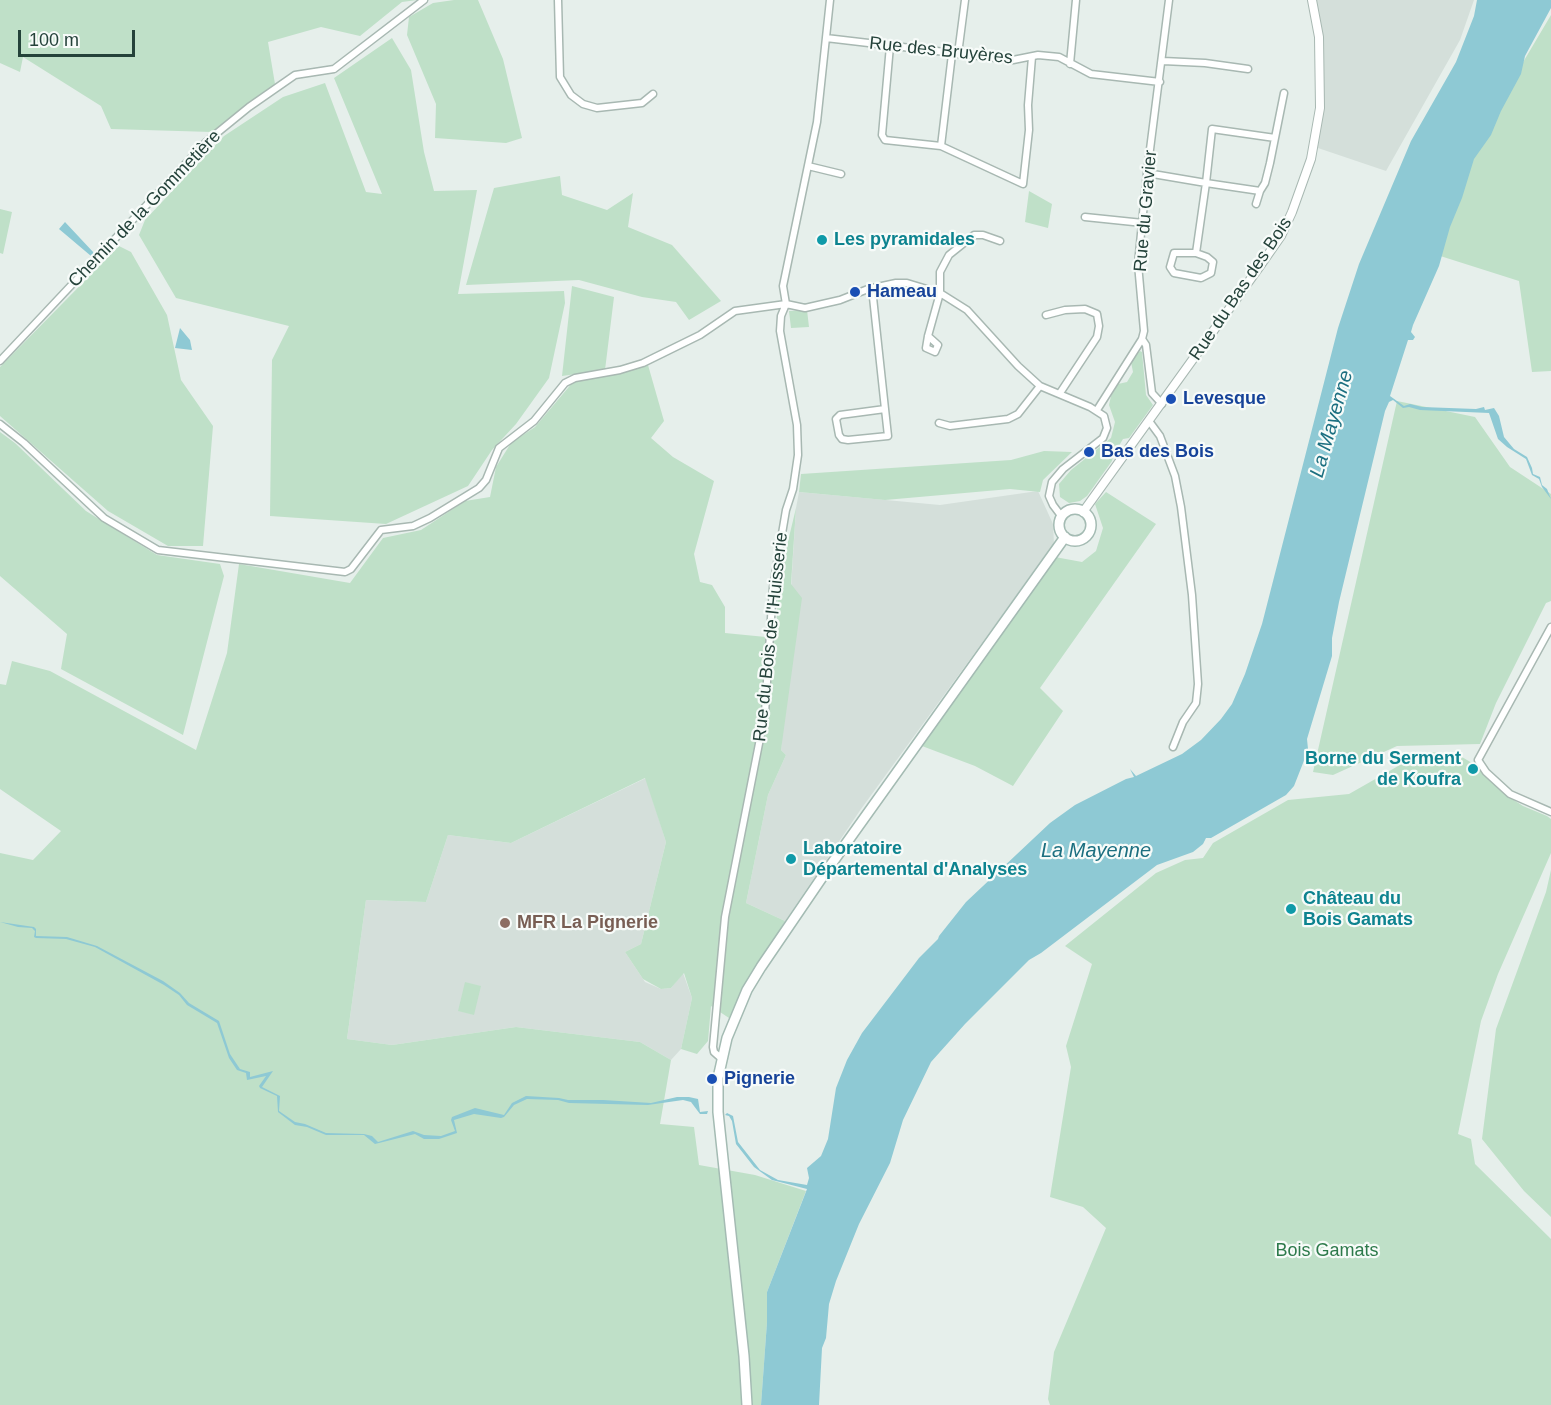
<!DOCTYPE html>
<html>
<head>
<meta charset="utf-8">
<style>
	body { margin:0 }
	#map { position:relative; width:1551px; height:1405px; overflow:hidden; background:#e6efeb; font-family:Helvetica,sans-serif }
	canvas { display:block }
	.scale { position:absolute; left:18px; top:30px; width:117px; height:27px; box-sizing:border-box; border:3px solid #24423a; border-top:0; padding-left:8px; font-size:18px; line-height:21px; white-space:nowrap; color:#24423a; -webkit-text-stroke:4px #f7fbf9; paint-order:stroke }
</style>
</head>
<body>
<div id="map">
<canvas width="1551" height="1405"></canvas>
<div class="scale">100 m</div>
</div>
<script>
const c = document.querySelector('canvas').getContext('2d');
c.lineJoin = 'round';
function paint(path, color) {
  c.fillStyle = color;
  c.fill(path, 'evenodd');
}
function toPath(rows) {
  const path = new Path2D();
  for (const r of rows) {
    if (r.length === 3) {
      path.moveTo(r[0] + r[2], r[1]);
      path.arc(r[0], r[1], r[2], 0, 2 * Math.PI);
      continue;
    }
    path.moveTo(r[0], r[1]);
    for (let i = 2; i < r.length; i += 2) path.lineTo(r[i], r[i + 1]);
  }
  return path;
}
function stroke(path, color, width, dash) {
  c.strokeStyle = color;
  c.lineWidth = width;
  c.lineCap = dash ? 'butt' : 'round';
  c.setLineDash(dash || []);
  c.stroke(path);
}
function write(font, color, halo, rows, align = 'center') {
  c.font = font + ' Helvetica,sans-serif';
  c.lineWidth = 4.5;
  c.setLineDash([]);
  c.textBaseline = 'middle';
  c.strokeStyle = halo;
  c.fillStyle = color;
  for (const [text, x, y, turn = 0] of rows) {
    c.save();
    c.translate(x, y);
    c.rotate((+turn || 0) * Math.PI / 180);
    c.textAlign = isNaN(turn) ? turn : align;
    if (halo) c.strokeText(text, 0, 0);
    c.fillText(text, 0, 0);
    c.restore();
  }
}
paint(toPath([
	[1312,0,1474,0,1460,40,1386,171,1318,148,1321,83],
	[1038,491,1053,524,1054,544,861,809,785,921,746,903,768,795,786,755,781,750,796,508,799,492,940,505],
	[646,778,666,842,641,944,625,952,645,982,661,989,671,988,683,973,692,998,681,1049,671,1060,640,1042,516,1027,392,1045,347,1039,366,900,426,902,448,835,511,843]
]), '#d4dfda');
paint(toPath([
	[0,0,417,0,402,2,360,36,321,27,268,42,275,84,212,132,111,129,101,106,23,57,20,72,0,63],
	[454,0,478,0,503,59,522,138,506,143,435,138,436,104,407,35,409,17,433,3],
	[1551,15,1551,371,1532,372,1519,281,1434,254,1474,145],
	[392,38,411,70,424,152,434,191,477,190,458,294,564,291,565,303,549,378,516,424,492,450,468,486,386,524,270,516,272,360,289,326,176,298,139,235,145,220,224,136,283,97,325,83,366,192,382,194,334,78],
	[560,176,562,195,607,210,633,193,628,227,672,245,721,301,689,320,676,302,642,297,579,280,466,285,494,188],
	[1029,191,1052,204,1048,228,1025,222],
	[0,209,12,212,3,254,0,253],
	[119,246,131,252,167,315,181,380,213,426,203,546,168,546,108,511,0,416,0,367],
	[572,286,614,297,605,370,562,376],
	[807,310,809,327,791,328,789,311],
	[1140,351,1142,352,1146,395,1153,405,1129,438,1123,439,1113,456,1112,461,1087,496,1080,501,1069,503,1060,497,1059,484,1071,470,1111,438,1115,422,1109,405,1111,396,1118,384,1127,382,1133,372,1131,362],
	[648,365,664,421,651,438,673,457,714,481,694,554,700,582,712,585,725,607,725,633,776,638,778,583,796,508,791,584,802,598,781,750,786,755,768,795,746,903,785,921,729,1018,711,1006,708,1041,697,1054,681,1049,692,998,684,973,671,988,661,989,643,979,625,952,641,944,666,842,645,778,511,843,448,835,426,902,366,900,347,1039,392,1045,516,1027,640,1042,671,1060,660,1124,694,1127,699,1165,755,1175,806,1191,767,1292,767,1322,761,1405,0,1405,0,853,33,860,61,831,0,789,0,684,6,685,12,661,50,671,196,750,227,653,239,564,350,583,383,538,421,530,465,501,490,497,496,467,511,443,535,427,573,382],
	[1397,401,1475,417,1510,467,1551,494,1551,601,1546,603,1496,703,1480,744,1397,746,1333,775,1313,772],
	[0,432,15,443,86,511,157,555,220,564,224,576,183,735,61,669,67,634,0,576],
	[1044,451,1072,452,1043,480,1040,492,1010,489,885,500,799,492,801,474,1011,460],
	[1106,492,1156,524,1040,688,1063,711,1013,786,975,766,922,746,1055,557,1082,562,1096,551,1103,528,1095,504],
	[1429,752,1449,754,1462,757,1477,766,1506,795,1523,806,1547,816,1551,819,1551,853,1498,974,1481,1021,1458,1134,1471,1139,1475,1164,1551,1239,1551,1405,1050,1405,1048,1399,1054,1352,1106,1228,1083,1207,1050,1197,1071,1067,1066,1046,1092,964,1065,946,1156,873,1185,860,1203,858,1213,843,1288,800,1349,794,1414,757],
	[1551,870,1551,1217,1524,1191,1482,1139,1496,1029,1546,892],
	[465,982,481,986,474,1015,458,1011]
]), '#bfe0c8');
paint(toPath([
	[1477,0,1551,0,1551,8,1525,56,1521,74,1501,111,1491,135,1474,159,1462,198,1450,227,1439,266,1413,325,1411,332,1415,337,1413,340,1408,340,1390,396,1404,406,1410,404,1422,407,1476,409,1484,407,1485,410,1494,408,1499,416,1504,437,1514,449,1527,457,1532,468,1533,474,1540,477,1542,485,1547,489,1551,499,1542,487,1539,479,1532,475,1526,459,1507,447,1498,439,1489,413,1420,410,1409,407,1403,408,1393,400,1389,402,1385,411,1339,602,1332,638,1332,656,1307,739,1308,749,1305,758,1294,786,1286,795,1211,838,1206,838,1203,844,1193,852,1157,865,1041,953,1029,960,965,1024,931,1062,903,1120,890,1163,859,1224,836,1281,829,1304,826,1338,822,1348,819,1405,761,1405,767,1322,767,1292,807,1189,772,1180,754,1167,736,1144,732,1121,729,1116,725,1115,727,1113,733,1116,738,1142,760,1170,778,1180,807,1185,809,1178,807,1168,821,1156,828,1139,836,1088,847,1060,862,1033,919,958,938,939,939,936,966,902,1050,823,1075,805,1126,779,1134,777,1130,769,1136,776,1182,754,1201,740,1221,719,1232,704,1245,674,1262,624,1338,328,1359,264,1411,141,1456,62,1474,16],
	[65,222,94,253,91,256,59,229],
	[180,328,190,340,192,350,175,348],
	[0,922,34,927,36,929,36,936,67,937,97,946,163,981,180,993,189,1003,219,1021,230,1054,240,1069,250,1072,250,1077,273,1071,262,1087,280,1096,279,1111,295,1122,305,1124,326,1133,364,1134,372,1136,378,1142,413,1131,424,1135,441,1136,455,1131,451,1120,452,1117,475,1108,504,1115,512,1103,526,1096,559,1098,568,1100,603,1100,651,1103,677,1097,689,1097,698,1099,700,1112,708,1111,707,1114,700,1114,691,1102,683,1100,648,1105,569,1103,558,1100,527,1099,514,1105,504,1117,501,1118,474,1114,454,1120,457,1133,439,1139,424,1139,415,1134,375,1144,364,1135,326,1135,307,1127,295,1125,278,1112,277,1096,260,1088,259,1086,266,1076,247,1080,246,1073,237,1070,229,1058,217,1023,187,1005,179,995,164,985,95,947,66,939,36,938,34,937,35,931,32,928,18,927]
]), '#8ec9d4');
const minor = toPath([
	[558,0,560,77,571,95,583,104,597,108,642,103,653,94],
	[826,38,1013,60,1038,55,1059,57,1091,74,1160,82],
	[890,46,882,135,885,140,941,146,1023,184,1029,130,1028,105,1032,57],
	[958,54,965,0],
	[1163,61,1205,63,1248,69],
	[1070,64,1076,0],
	[941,146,952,54],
	[808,166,841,174],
	[1147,173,1206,183,1212,129,1275,138],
	[1256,204,1260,191],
	[1085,217,1143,223],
	[1196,253,1207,257,1213,262,1211,273,1201,278,1174,273,1170,267,1174,253,1196,253,1206,183,1260,191,1265,183,1270,163,1284,93],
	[872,288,885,409,888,436,848,440,842,439,839,435,836,419,840,415,885,409],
	[1046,315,1065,310,1085,309,1097,314,1099,326,1097,337,1060,393],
	[928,336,938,345,935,352,926,348,928,336,940,293,940,272,949,255,974,235,983,235,1000,241],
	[1142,339,1146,345,1152,393,1162,404],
	[0,361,206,142,249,107,295,75,334,69,424,0],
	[1097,410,1142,339,1144,331,1138,264,1147,173,1169,0],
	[1149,421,1160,436,1175,476,1181,507,1192,595,1198,684,1196,703,1183,722,1173,747],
	[939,423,950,426,1008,419,1018,414,1040,386],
	[0,424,24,443,104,518,158,550,345,572,351,569,381,530,413,526,430,518,479,488,486,480,499,448,534,421,565,383,575,378,620,370,643,363,700,335,735,311,786,304,805,308,840,300,868,289,896,283,907,283,940,293,967,310,1018,366,1040,386,1090,407,1104,416,1107,428,1103,438,1063,469,1052,482,1049,496,1053,505,1062,517],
	[1551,627,1478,760,1486,772,1510,794,1551,812],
	[722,1059,714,1052,713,1047,725,917,765,713,773,587,786,510,793,489,798,455,797,425,780,331,781,316,786,304,783,286,817,122,830,0]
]);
const tertiary = toPath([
	[1083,512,1260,266,1281,236,1292,212,1311,159,1320,108,1319,37,1312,0]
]);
const secondary = toPath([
	[1075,525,16],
	[747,1405,744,1356,718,1112,718,1078,727,1038,747,990,761,967,825,873,1065,537]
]);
stroke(minor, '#a8b8b2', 9);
stroke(tertiary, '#a8b8b2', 10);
stroke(secondary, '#a4bbb3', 12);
stroke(minor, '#fff', 6);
stroke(tertiary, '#fff', 8);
stroke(secondary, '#fff', 9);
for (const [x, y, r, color] of [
	[822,240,6,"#0f9aa8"],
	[855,292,6,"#1a4fb4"],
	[1171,399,6,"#1a4fb4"],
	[1089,452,6,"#1a4fb4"],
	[1473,769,6,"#0f9aa8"],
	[791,859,6,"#0f9aa8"],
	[1291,909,6,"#0f9aa8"],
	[505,923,6,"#8d6e63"],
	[712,1079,6,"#1a4fb4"]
]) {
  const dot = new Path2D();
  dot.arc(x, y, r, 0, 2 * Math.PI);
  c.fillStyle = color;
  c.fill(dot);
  stroke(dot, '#f7fbf9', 2);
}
write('18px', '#24423a', '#f7fbf9', [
	["Rue des Bruyères",941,51,6],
	["Chemin de la Gommetière",145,209,-46],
	["Rue du Gravier",1146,211,-85],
	["Rue du Bas des Bois",1241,289,-56],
	["Rue du Bois de l'Huisserie",771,637,-84]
]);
write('bold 18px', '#0d838f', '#f7fbf9', [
	["Les pyramidales",834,240],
	["Borne du Serment",1461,759,"right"],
	["de Koufra",1461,780,"right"],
	["Laboratoire",803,849],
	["Départemental d'Analyses",803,870],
	["Château du",1303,899],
	["Bois Gamats",1303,920]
], 'left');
write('bold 18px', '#164399', '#f7fbf9', [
	["Hameau",867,292],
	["Levesque",1183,399],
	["Bas des Bois",1101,452],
	["Pignerie",724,1079]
], 'left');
write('bold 18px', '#785e54', '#f7fbf9', [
	["MFR La Pignerie",517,923]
], 'left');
write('18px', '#2d7a4b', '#f7fbf9', [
	["Bois Gamats",1327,1251]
]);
write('italic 20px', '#1c6f80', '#f7fbf9', [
	["La Mayenne",1332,424,-74],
	["La Mayenne",1096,851]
]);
</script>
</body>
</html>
